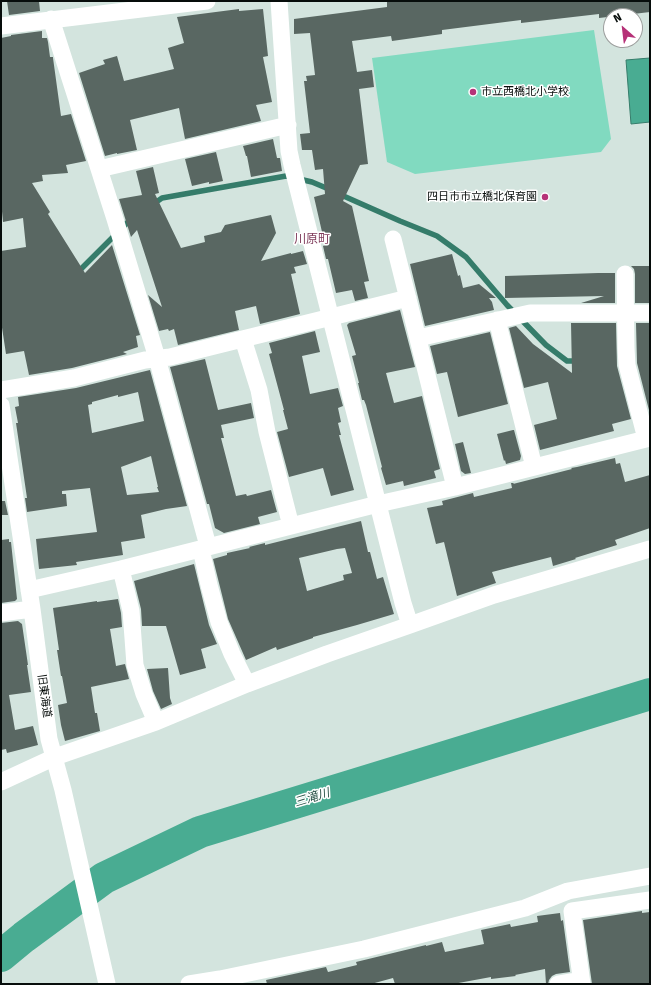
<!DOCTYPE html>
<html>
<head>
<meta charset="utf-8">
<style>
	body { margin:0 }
	#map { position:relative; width:651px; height:985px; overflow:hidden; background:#d3e4de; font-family:"Fira Sans",sans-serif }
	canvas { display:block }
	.frame { position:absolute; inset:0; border:2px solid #070d0b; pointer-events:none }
	.north { position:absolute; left:603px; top:8px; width:40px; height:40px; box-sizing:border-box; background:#fff; border:1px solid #9c9e9d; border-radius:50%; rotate:332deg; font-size:11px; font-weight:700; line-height:16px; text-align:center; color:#070d0b }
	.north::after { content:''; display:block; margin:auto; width:14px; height:18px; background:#b63278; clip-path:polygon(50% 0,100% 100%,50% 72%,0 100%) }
</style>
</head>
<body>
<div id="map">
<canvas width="651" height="985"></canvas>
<div class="frame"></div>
<div class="north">N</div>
</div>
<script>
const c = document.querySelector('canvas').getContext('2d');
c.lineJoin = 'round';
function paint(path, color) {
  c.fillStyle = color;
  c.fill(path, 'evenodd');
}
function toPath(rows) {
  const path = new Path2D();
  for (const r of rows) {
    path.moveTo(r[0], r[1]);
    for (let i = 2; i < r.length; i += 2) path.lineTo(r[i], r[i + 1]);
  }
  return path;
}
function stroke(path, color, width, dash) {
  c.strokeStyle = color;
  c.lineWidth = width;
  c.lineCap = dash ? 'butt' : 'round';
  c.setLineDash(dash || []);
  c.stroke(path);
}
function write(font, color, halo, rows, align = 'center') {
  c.font = font + ' "Fira Sans","Noto Sans JP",sans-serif';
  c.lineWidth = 3;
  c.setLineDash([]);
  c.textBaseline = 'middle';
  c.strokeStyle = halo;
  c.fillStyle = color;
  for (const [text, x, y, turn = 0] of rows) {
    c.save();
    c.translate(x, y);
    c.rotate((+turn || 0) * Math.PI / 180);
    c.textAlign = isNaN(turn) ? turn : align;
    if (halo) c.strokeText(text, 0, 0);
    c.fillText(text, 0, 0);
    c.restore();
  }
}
paint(toPath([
	[594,30,611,139,601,152,415,174,387,162,372,58]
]), '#81dac0');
const water = toPath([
	[650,58,650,122,631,124,626,60,650,58]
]);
paint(water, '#49ac92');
stroke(water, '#357c6a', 1);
stroke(toPath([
	[339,194,400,221,437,236,466,257,507,305,546,345,567,361,578,361],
	[152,205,162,198,286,176,312,182,331,190],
	[77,273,132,218]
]), '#357c6a', 5.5);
stroke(toPath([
	[1,956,24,937,104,878,200,832,650,694]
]), '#49ac92', 32);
paint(toPath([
	[7,1,39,1,40,11,9,15],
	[387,1,650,1,650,12,599,18,599,14,521,23,521,20,442,30,442,34,392,41,391,36,352,41,357,72,372,70,374,87,359,89,368,164,360,165,343,201,352,206,369,281,364,282,368,298,355,301,352,290,336,293,328,259,326,259,323,246,325,245,314,197,325,194,323,169,315,170,312,150,302,150,300,134,310,133,304,81,307,81,306,76,315,75,310,33,294,34,294,19,387,7],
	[239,9,239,11,263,9,268,56,263,57,272,102,256,105,261,121,185,139,179,108,130,120,137,150,117,154,117,153,105,156,79,73,105,64,103,60,117,56,124,81,174,69,168,48,184,43,177,17],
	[42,31,42,38,47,38,48,42,50,57,53,57,53,58,61,116,71,114,86,161,66,165,68,173,42,175,43,181,32,183,50,212,48,214,85,273,112,245,140,335,136,336,138,347,123,352,127,354,72,368,29,375,24,351,6,354,1,321,1,251,26,247,23,218,3,222,1,201,1,38,11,36,11,35],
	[273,139,277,158,280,158,282,171,251,177,247,156,246,156,243,146],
	[216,152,223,181,209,184,209,182,192,186,185,159],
	[153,167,159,193,155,194,181,248,205,242,204,236,221,232,225,225,271,215,276,233,261,261,291,253,291,254,303,251,307,264,294,267,296,273,291,274,300,314,260,324,256,306,235,311,239,330,178,345,174,329,169,331,168,329,159,331,148,295,162,307,137,230,131,237,119,199,142,195,136,171],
	[452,254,458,276,460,275,463,288,479,284,496,298,489,298,492,302,494,310,425,326,410,264],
	[631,266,650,266,650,303,635,303,635,274,634,269],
	[598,273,615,273,615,303,581,303,604,296,505,298,505,276],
	[400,310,415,367,386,373,394,403,422,396,440,469,434,471,436,478,404,486,403,481,386,485,381,468,382,467,366,405,364,400,362,400,358,383,359,383,352,356,356,355,347,325,349,323],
	[571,323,616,323,617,366,631,419,612,424,614,431,540,450,534,425,557,419,548,382,524,388,509,328,516,326,533,344,572,373],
	[636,323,650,323,650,414,637,363],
	[315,331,320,352,302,356,310,394,338,388,343,406,338,408,341,422,338,423,341,435,339,435,354,490,331,496,323,468,289,477,277,432,288,429,283,410,284,410,269,354,272,353,269,343],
	[490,332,508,404,458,417,447,372,437,374,430,346],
	[205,359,218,410,251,403,254,418,221,425,224,438,221,438,236,496,246,494,247,496,271,490,277,512,258,517,260,524,224,533,215,528,209,504,207,504,170,367],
	[150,370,187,506,166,509,141,515,145,538,121,542,123,555,76,562,77,565,39,569,36,539,97,532,90,488,62,491,62,494,66,494,67,506,27,512,25,498,27,498,16,423,18,423,15,407,19,406,18,397,76,388],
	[138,392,144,421,92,433,88,405,92,404,92,402,118,395,118,397],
	[151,456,158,487,157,487,159,492,127,495,121,467],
	[513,430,514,430,521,456,520,460,506,464,505,460,504,461,497,434],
	[463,442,471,473,465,474,461,471,455,444],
	[615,458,616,464,620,463,625,482,650,475,650,528,615,540,617,545,575,558,576,559,553,566,551,557,492,572,496,583,457,596,444,542,436,544,427,508,443,505,442,501,473,493,474,497,512,488,511,483,514,483,513,484,572,469,571,468,577,467],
	[1,501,5,501,8,515,1,515],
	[361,521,368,552,370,552,377,579,383,577,394,614,357,625,313,637,313,638,277,650,276,647,246,660,228,619,213,559,227,555,227,553,250,548,249,547,265,543,265,545],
	[345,548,352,573,343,575,344,580,307,591,299,558,337,549],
	[9,539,9,542,11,542,17,599,15,601,1,603,1,540],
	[194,564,209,625,217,644,201,649,206,668,180,675,166,626,142,626,141,609,134,581],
	[118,599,121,613,122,627,110,629,116,666,125,664,129,679,91,687,95,713,97,713,100,731,65,741,61,725,58,705,67,703,62,676,61,676,57,650,59,650,53,608,97,601,97,602],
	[18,621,22,624,28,665,27,665,31,692,9,695,15,730,33,726,38,745,7,753,6,749,1,750,1,623],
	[168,668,170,698,172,704,161,709,153,691,147,669],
	[642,911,642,913,650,912,650,984,592,984,583,920],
	[560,913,561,921,563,920,570,972,556,974,552,976,549,980,548,984,546,984,545,969,515,975,516,976,491,979,491,977,453,984,395,984,393,978,371,984,267,984,266,980,326,967,328,972,357,965,356,962,426,945,426,946,442,942,445,952,484,944,481,930,510,924,511,927,538,922,537,916]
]), '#596762');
stroke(toPath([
	[279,1,289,151,292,165,403,603,410,625],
	[51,19,115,219,157,358,208,546],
	[1,26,207,1],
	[99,169,288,125],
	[393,239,455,487],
	[625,274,626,348,627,365,646,439],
	[497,320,534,467],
	[418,338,530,313,650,313],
	[243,339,259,390,267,432,291,526],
	[1,390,74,378,145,360,170,357,408,298],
	[1,405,32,609,49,739,63,790,107,984],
	[201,549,209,585,219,622,232,654,247,684],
	[121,569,131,611,135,665,144,694,156,722],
	[29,590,121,569,378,504,455,487,650,438],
	[1,613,32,609],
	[1,782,55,757,156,722,247,684,327,654,410,625,494,595,650,549],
	[189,984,220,979,364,949,525,908,568,891,650,876],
	[558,984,581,980],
	[582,984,572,911,650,900]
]), '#fff', 17);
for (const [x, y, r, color] of [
	[473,92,4,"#b63278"],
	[545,197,4,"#b63278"]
]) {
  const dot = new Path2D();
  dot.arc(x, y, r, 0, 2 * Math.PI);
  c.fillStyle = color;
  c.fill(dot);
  stroke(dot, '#fff', 1.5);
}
write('11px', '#070d0b', '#fff', [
	["市立西橋北小学校",481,92],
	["四日市市立橋北保育園",537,197,"right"]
], 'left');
write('11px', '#070d0b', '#fff', [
	["旧東海道",44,696,82]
]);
write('12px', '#803d5c', '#fff', [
	["川原町",312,240]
]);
write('italic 12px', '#265145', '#fff', [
	["三滝川",312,798,-17]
]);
</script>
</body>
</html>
